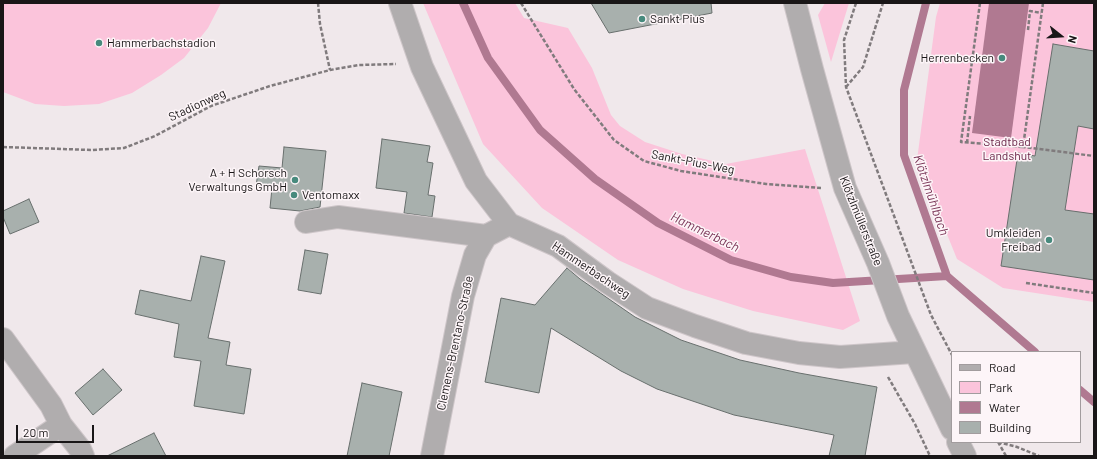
<!DOCTYPE html>
<html>
<head>
<meta charset="utf-8">
<style>
	body { margin:0 }
	#map { position:relative; width:1097px; height:459px; overflow:hidden; background:#f0e8eb; font-family:Barlow,sans-serif }
	canvas { display:block }
	.frame { position:absolute; inset:0; border:4px solid #191617; pointer-events:none }
	.legend { position:absolute; left:951px; top:351px; width:130px; height:92px; box-sizing:border-box; background:#fdf5f8; border:1px solid #a29c9e; margin:0; padding:5px 7px; list-style:none; font-size:12px; color:#191617 }
	.legend li { display:flex; align-items:center; gap:8px; height:20px }
	.legend b { width:20px; border:1px solid #a29c9e }
	.north { position:absolute; left:1041px; top:16px; width:40px; height:40px; -webkit-text-stroke:3px #fdf5f8; paint-order:stroke; rotate:107deg; font-size:11px; font-weight:700; line-height:16px; text-align:center; color:#191617 }
	.north::after { content:''; display:block; margin:auto; width:14px; height:18px; background:#191617; clip-path:polygon(50% 0,100% 100%,50% 72%,0 100%) }
	.scale { position:absolute; left:16px; top:425px; width:78px; height:18px; box-sizing:border-box; border:2px solid #191617; border-top:0; padding-left:5px; font-size:12px; line-height:14px; white-space:nowrap; color:#191617; -webkit-text-stroke:3px #fdf5f8; paint-order:stroke }
</style>
</head>
<body>
<div id="map">
<canvas width="1097" height="459"></canvas>
<div class="frame"></div>
<ul class="legend">
<li><b style="height:5px;background:#b0adae"></b>Road</li>
<li><b style="height:11px;background:#fbc4db"></b>Park</li>
<li><b style="height:11px;background:#b07991"></b>Water</li>
<li><b style="height:11px;background:#a8b0ad"></b>Building</li>
</ul>
<div class="north">N</div>
<div class="scale">20 m</div>
</div>
<script>
const c = document.querySelector('canvas').getContext('2d');
c.lineJoin = 'round';
function paint(path, color) {
  c.fillStyle = color;
  c.fill(path, 'evenodd');
}
function toPath(rows) {
  const path = new Path2D();
  for (const r of rows) {
    path.moveTo(r[0], r[1]);
    for (let i = 2; i < r.length; i += 2) path.lineTo(r[i], r[i + 1]);
  }
  return path;
}
function stroke(path, color, width, dash) {
  c.strokeStyle = color;
  c.lineWidth = width;
  c.lineCap = dash ? 'butt' : 'round';
  c.setLineDash(dash || []);
  c.stroke(path);
}
function write(font, color, halo, rows, align = 'center') {
  c.font = font + ' Barlow,sans-serif';
  c.lineWidth = 3;
  c.setLineDash([]);
  c.textBaseline = 'middle';
  c.strokeStyle = halo;
  c.fillStyle = color;
  for (const [text, x, y, turn = 0] of rows) {
    c.save();
    c.translate(x, y);
    c.rotate((+turn || 0) * Math.PI / 180);
    c.textAlign = isNaN(turn) ? turn : align;
    if (halo) c.strokeText(text, 0, 0);
    c.fillText(text, 0, 0);
    c.restore();
  }
}
paint(toPath([
	[3,3,221,3,208,28,184,58,161,75,132,93,99,104,64,106,35,104,3,92],
	[423,3,515,3,524,18,568,28,592,68,611,115,620,126,645,142,682,154,726,164,805,149,860,321,843,330,753,311,683,289,618,260,542,208,483,144],
	[825,3,849,3,831,62,818,15],
	[940,3,1094,3,1094,302,1003,288,957,259,917,160,936,17]
]), '#fbc4db');
paint(toPath([
	[989,3,1029,3,1011,138,972,133]
]), '#b07991');
stroke(toPath([
	[463,3,488,58,540,130,595,179,658,223,731,260,791,277,833,283,947,276,1035,352],
	[926,3,904,90,904,155,947,276],
	[1080,390,1094,402]
]), '#b07991', 8);
const building = toPath([
	[591,3,711,3,712,13,609,33,591,3],
	[1053,44,1094,51,1094,129,1078,126,1065,210,1094,214,1094,280,1001,266,1018,153,1035,156,1053,44],
	[382,139,430,146,427,162,433,163,428,195,435,196,432,217,404,213,407,192,376,188,382,139],
	[284,147,326,151,320,207,300,211,270,208,272,188,256,186,259,166,282,168,284,147],
	[29,199,39,222,10,234,3,217,3,211,29,199],
	[305,250,328,254,321,294,298,290,305,250],
	[201,256,225,261,208,338,230,342,226,365,251,369,244,414,194,406,201,361,174,357,179,324,135,314,140,290,191,301,201,256],
	[567,268,580,279,635,317,681,340,740,360,799,373,877,387,865,456,829,456,834,435,734,415,657,389,621,371,551,328,539,393,485,382,501,298,535,305,567,268],
	[103,369,122,390,93,415,75,393,103,369],
	[362,383,402,392,389,456,347,456,362,383],
	[154,433,166,456,107,456,154,433]
]);
paint(building, '#a8b0ad');
stroke(building, '#686f6d', 1);
const minor = toPath([
	[400,3,422,67,476,181,509,224,558,246,607,282,647,308,695,326,746,343,799,353,840,357,914,352],
	[795,3,812,69,845,188,878,263,898,316,952,429],
	[306,222,338,217,486,236],
	[3,339,51,405,61,425,80,449,83,456],
	[958,442,965,456],
	[15,456,61,425],
	[432,456,463,296,475,255,486,236,509,224]
]);
stroke(minor, '#cec6c9', 24);
stroke(toPath([
	[318,3,320,24,330,70],
	[521,3,574,89,614,140,644,161,681,171,766,184,821,188],
	[856,3,844,40,846,87,931,315,952,355],
	[980,3,961,142,1023,147],
	[1043,3,1023,147,1094,156],
	[1028,30,1030,11,1041,13],
	[846,87,863,67,883,3],
	[967,143,970,116],
	[3,147,92,150,124,148,155,136,211,106,270,86,330,70,359,65,396,64],
	[1026,283,1094,293],
	[888,377,915,424,930,456],
	[998,442,1017,447,1039,456],
	[998,442,1006,456]
]), '#807b7d', 2.5, [4, 2]);
stroke(minor, '#b0adae', 22);
for (const [x, y, r, color] of [
	[642,19,4,"#478a7d"],
	[99,43,4,"#478a7d"],
	[1002,58,4,"#478a7d"],
	[295,180,4,"#478a7d"],
	[294,195,4,"#478a7d"],
	[1049,240,4,"#478a7d"]
]) {
  const dot = new Path2D();
  dot.arc(x, y, r, 0, 2 * Math.PI);
  c.fillStyle = color;
  c.fill(dot);
  stroke(dot, '#fdf5f8', 1.5);
}
write('12px', '#191617', '#fdf5f8', [
	["Sankt Pius",650,19],
	["Hammerbachstadion",107,43],
	["Herrenbecken",994,58,"right"],
	["A + H Schorsch",287,173,"right"],
	["Verwaltungs GmbH",287,187,"right"],
	["Ventomaxx",302,195],
	["Umkleiden",1041,233,"right"],
	["Freibad",1041,247,"right"]
], 'left');
write('12px', '#191617', '#fdf5f8', [
	["Stadionweg",197,105,-25],
	["Sankt-Pius-Weg",693,162,11],
	["Klötzlmüllerstraße",861,221,68],
	["Hammerbachweg",591,270,34],
	["Clemens-Brentano-Straße",455,343,-78]
]);
write('12px', '#6a2548', '#fdf5f8', [
	["Stadtbad",1007,142],
	["Landshut",1007,156]
]);
write('italic 13px', '#7a3557', '#fdf5f8', [
	["Klötzlmühlbach",931,195,71],
	["Hammerbach",705,232,26]
]);
</script>
</body>
</html>
